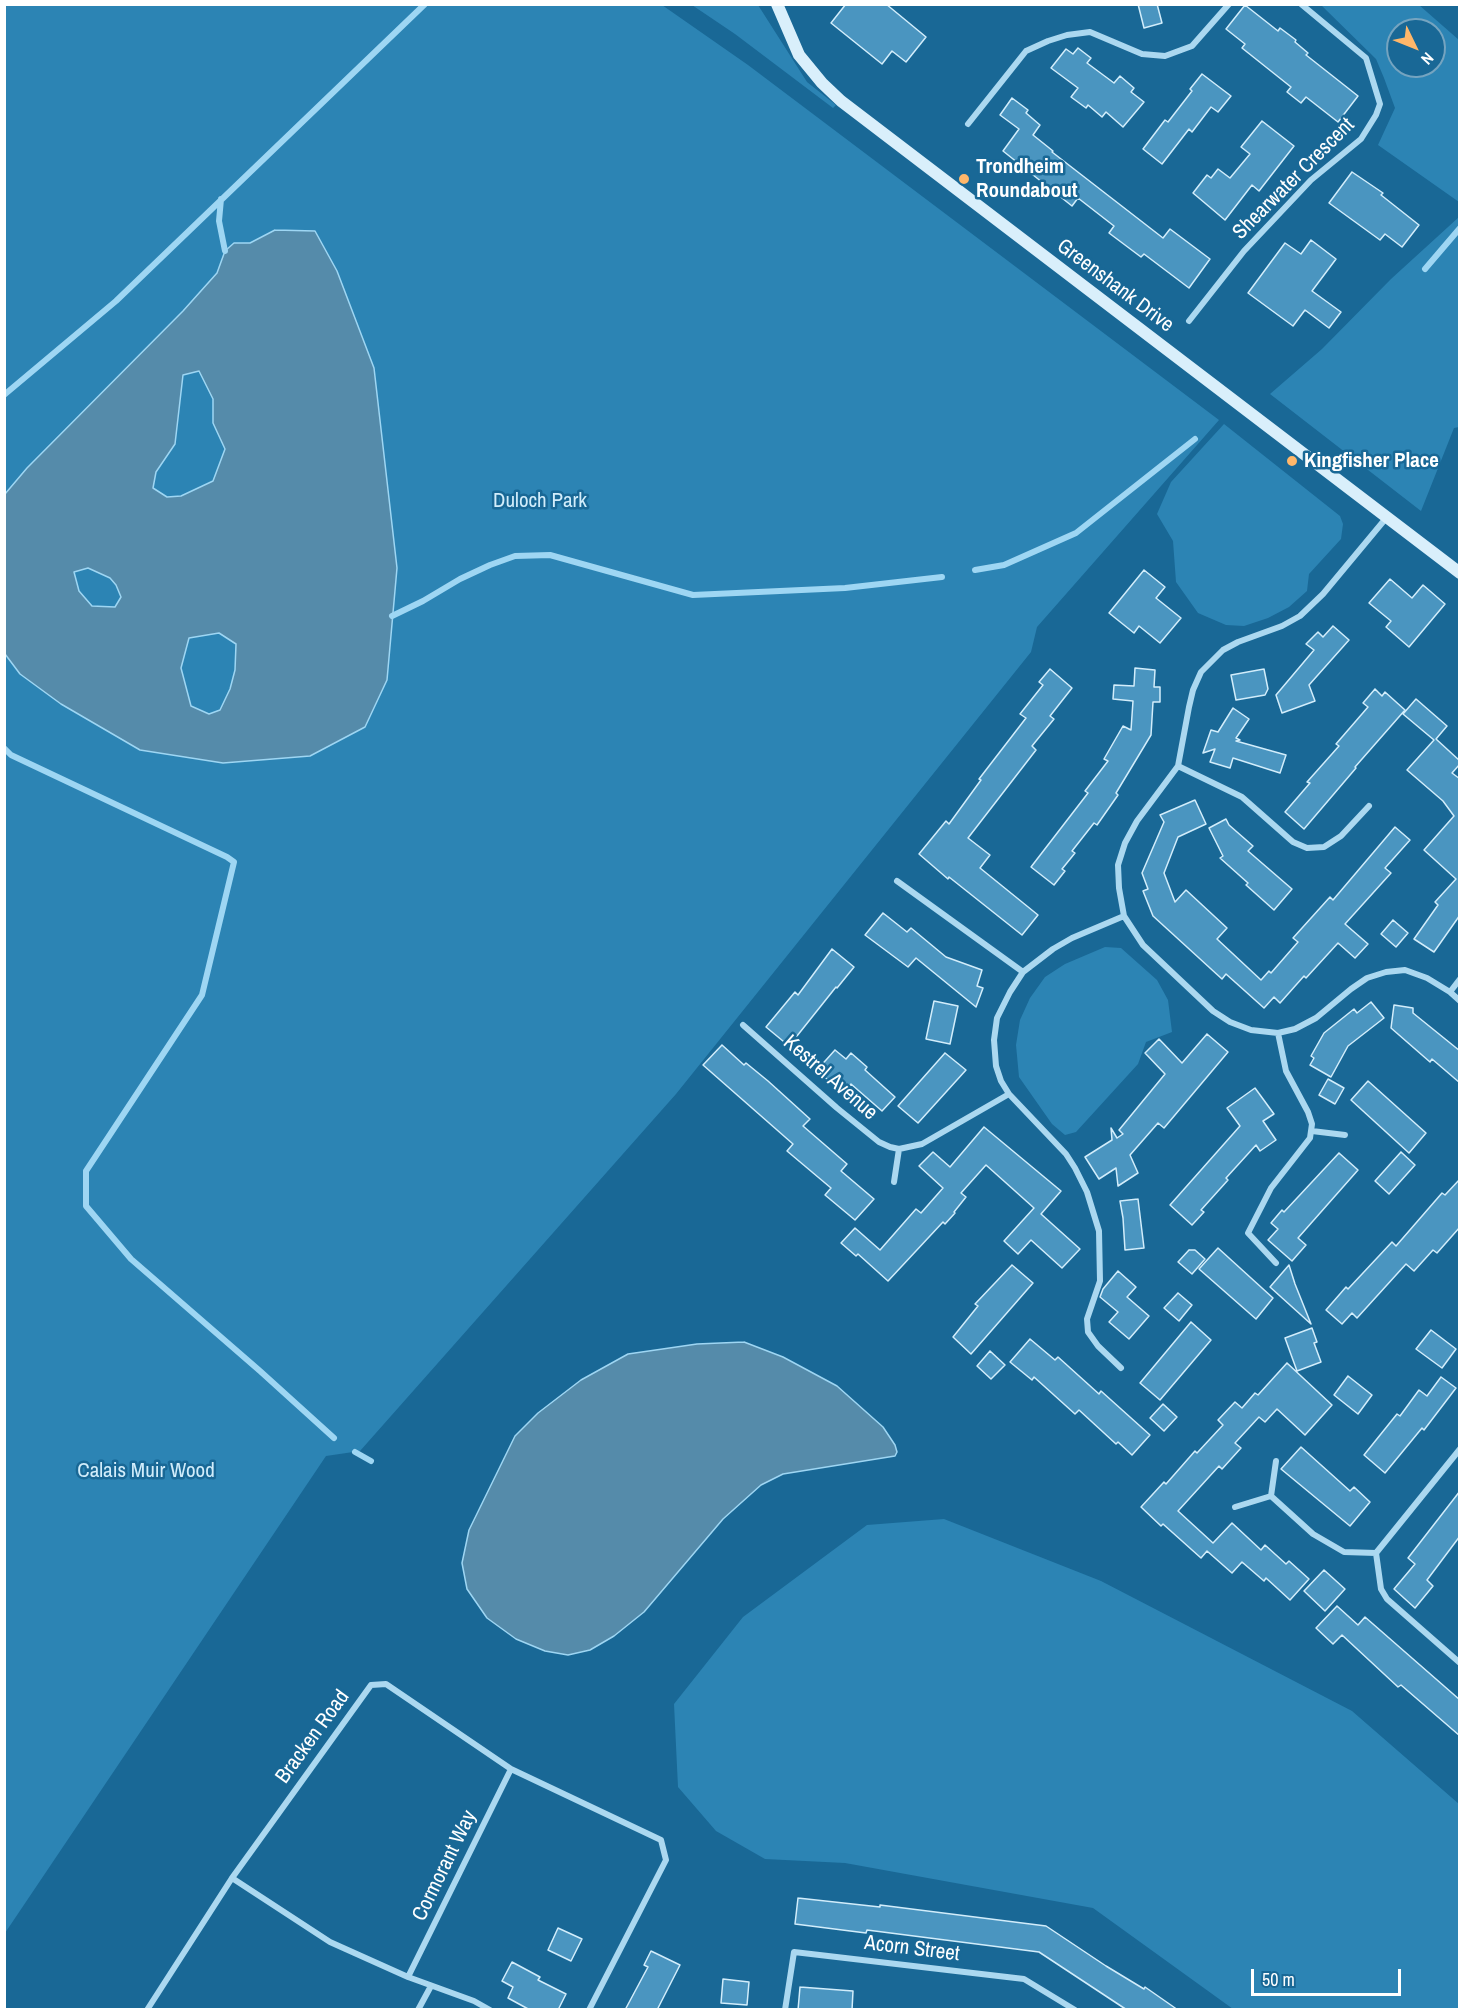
<!DOCTYPE html>
<html>
<head>
<meta charset="utf-8">
<style>
	body { margin:0 }
	#map { position:relative; width:1464px; height:2014px; overflow:hidden; background:#196896; font-family:"Archivo Narrow",sans-serif }
	canvas { display:block }
	.frame { position:absolute; inset:0; border:6px solid #fff; pointer-events:none }
	.north { position:absolute; left:1386px; top:18px; width:60px; height:60px; box-sizing:border-box; background:#196896; border:2px solid #75a4c0; border-radius:50%; rotate:133deg; font-size:16px; font-weight:700; line-height:24px; text-align:center; color:#fff }
	.north::after { content:''; display:block; margin:auto; width:21px; height:27px; background:#ffb76a; clip-path:polygon(50% 0,100% 100%,50% 72%,0 100%) }
	.scale { position:absolute; left:1251px; top:1969px; width:150px; height:27px; box-sizing:border-box; border:3px solid #fff; border-top:0; padding-left:8px; font-size:18px; line-height:21px; white-space:nowrap; color:#fff; -webkit-text-stroke:4px #196896; paint-order:stroke }
</style>
</head>
<body>
<div id="map">
<canvas width="1464" height="2014"></canvas>
<div class="frame"></div>
<div class="north">N</div>
<div class="scale">50 m</div>
</div>
<script>
const c = document.querySelector('canvas').getContext('2d');
c.lineJoin = 'round';
function paint(path, color) {
  c.fillStyle = color;
  c.fill(path, 'evenodd');
}
function toPath(rows) {
  const path = new Path2D();
  for (const r of rows) {
    path.moveTo(r[0], r[1]);
    for (let i = 2; i < r.length; i += 2) path.lineTo(r[i], r[i + 1]);
  }
  return path;
}
function stroke(path, color, width, dash) {
  c.strokeStyle = color;
  c.lineWidth = width;
  c.lineCap = dash ? 'butt' : 'round';
  c.setLineDash(dash || []);
  c.stroke(path);
}
function write(font, color, halo, rows, align = 'center') {
  c.font = font + ' "Archivo Narrow",sans-serif';
  c.lineWidth = 5;
  c.setLineDash([]);
  c.textBaseline = 'middle';
  c.strokeStyle = halo;
  c.fillStyle = color;
  for (const [text, x, y, turn = 0] of rows) {
    c.save();
    c.translate(x, y);
    c.rotate((+turn || 0) * Math.PI / 180);
    c.textAlign = isNaN(turn) ? turn : align;
    if (halo) c.strokeText(text, 0, 0);
    c.fillText(text, 0, 0);
    c.restore();
  }
}
paint(toPath([
	[5,5,662,5,748,65,1219,420,1037,627,1031,652,676,1094,360,1451,326,1456,5,1933],
	[692,5,758,5,807,82,836,105,833,108,735,34],
	[1321,5,1419,5,1459,40,1459,202,1378,145,1395,108,1384,78,1376,59],
	[1398,30,1434,30,1434,66,1398,66],
	[1459,217,1459,427,1454,428,1421,511,1270,394,1322,349,1391,279],
	[1224,424,1340,516,1343,524,1341,539,1309,574,1307,591,1289,607,1268,618,1244,626,1226,625,1198,613,1176,582,1173,541,1157,514,1171,482],
	[1105,947,1121,948,1157,980,1168,1000,1172,1032,1146,1042,1138,1064,1076,1132,1065,1135,1052,1124,1019,1077,1016,1045,1020,1020,1030,998,1045,977,1065,964],
	[944,1519,1101,1581,1352,1711,1459,1804,1459,2009,1233,2009,1093,1908,845,1863,765,1859,716,1831,678,1787,674,1704,743,1617,867,1525]
]), '#2c84b4');
const water = toPath([
	[275,230,315,231,337,271,374,368,397,568,387,680,365,727,310,756,223,763,140,750,61,704,20,674,5,654,5,494,27,468,183,311,217,273,225,251,234,243,250,243,275,230],
	[199,371,213,399,213,423,225,449,213,481,181,496,167,497,153,488,156,472,175,444,183,375,199,371],
	[88,568,110,578,116,585,121,597,115,607,92,606,79,591,74,572,88,568],
	[219,633,236,644,235,670,230,689,220,710,209,714,191,706,181,668,189,638,219,633],
	[744,1342,783,1357,837,1386,883,1427,895,1445,897,1452,895,1456,783,1474,761,1485,723,1519,644,1612,614,1636,590,1650,568,1655,545,1651,516,1639,487,1618,467,1589,462,1563,469,1530,515,1436,538,1413,581,1380,628,1354,697,1344,744,1342]
]);
paint(water, '#558baa');
stroke(water, '#9ed6f3', 1.5);
stroke(toPath([
	[221,199,219,221,225,251],
	[1425,269,1460,228],
	[4,395,116,301,425,4],
	[975,570,1004,565,1076,533,1195,439],
	[392,616,423,601,460,579,490,565,515,556,550,555,693,595,845,588,942,577],
	[4,748,11,755,227,857,234,862,202,995,86,1171,86,1206,131,1259,260,1371,334,1438],
	[355,1452,371,1461]
]), '#9ed6f3', 6);
const building = toPath([
	[846,4,886,4,926,37,906,62,892,51,882,64,831,23,846,4],
	[1138,4,1157,4,1162,23,1144,28,1138,4],
	[1245,5,1278,31,1280,28,1296,40,1295,42,1308,53,1306,55,1358,96,1338,122,1306,97,1301,103,1287,92,1291,87,1242,48,1245,44,1226,29,1245,5],
	[1078,48,1091,58,1087,63,1114,83,1120,76,1134,88,1131,92,1144,102,1123,127,1106,112,1102,117,1088,105,1086,108,1071,97,1078,88,1051,68,1066,49,1073,54,1078,48],
	[1202,74,1231,96,1218,112,1211,107,1192,132,1189,129,1162,164,1143,149,1165,120,1168,122,1192,91,1190,89,1202,74],
	[1012,98,1028,110,1026,113,1040,125,1033,135,1053,151,1052,152,1163,238,1170,229,1210,259,1189,288,1144,254,1141,257,1109,233,1114,226,1078,198,1072,206,1003,151,1019,129,1000,115,1012,98],
	[1262,121,1294,146,1259,191,1252,185,1225,220,1193,193,1207,175,1211,178,1218,169,1230,178,1250,154,1241,147,1262,121],
	[1352,172,1383,193,1381,195,1419,225,1402,247,1385,234,1380,240,1329,203,1352,172],
	[1311,240,1336,259,1312,291,1341,312,1329,328,1305,310,1293,326,1248,293,1285,243,1301,254,1311,240],
	[1144,570,1165,587,1156,598,1181,618,1160,643,1139,626,1134,633,1109,613,1144,570],
	[1390,579,1412,598,1423,585,1445,604,1409,647,1386,627,1391,621,1369,603,1390,579],
	[1333,626,1349,640,1309,685,1315,701,1282,713,1276,695,1314,650,1306,644,1318,632,1323,637,1333,626],
	[1135,668,1155,670,1154,687,1160,687,1160,702,1153,702,1151,735,1116,793,1118,795,1097,825,1094,823,1072,851,1075,853,1062,869,1065,871,1054,885,1031,867,1088,793,1085,791,1108,761,1104,759,1123,726,1131,730,1133,701,1113,699,1114,685,1134,686,1135,668],
	[1050,669,1072,688,1050,716,1054,719,1032,746,1036,750,968,838,990,855,980,868,1038,915,1022,935,949,877,948,879,919,854,946,821,949,824,981,780,979,779,1026,718,1020,714,1043,685,1039,682,1050,669],
	[1264,669,1268,689,1265,695,1236,700,1231,675,1264,669],
	[1375,689,1382,696,1385,692,1405,710,1355,767,1356,768,1304,829,1285,812,1310,783,1307,782,1339,746,1336,744,1368,707,1363,703,1375,689],
	[1416,699,1447,726,1436,739,1460,761,1460,764,1452,773,1460,779,1460,915,1434,952,1414,939,1438,905,1435,902,1456,879,1424,850,1454,816,1443,801,1407,770,1434,740,1403,714,1416,699],
	[1233,708,1249,719,1236,738,1240,740,1236,741,1286,755,1280,773,1233,758,1230,768,1210,762,1215,749,1203,753,1211,730,1218,732,1233,708],
	[1195,800,1206,824,1178,837,1164,873,1175,902,1186,890,1227,928,1217,939,1261,980,1269,971,1271,973,1298,942,1293,938,1330,897,1333,900,1395,827,1410,840,1385,868,1391,873,1345,924,1368,944,1355,958,1338,943,1306,978,1304,976,1280,1003,1274,997,1264,1008,1226,974,1222,979,1153,916,1143,891,1148,889,1142,873,1164,822,1160,815,1195,800],
	[1226,819,1229,825,1253,846,1248,851,1292,889,1274,910,1246,885,1248,883,1220,858,1223,856,1209,828,1226,819],
	[883,913,907,932,911,928,946,957,982,970,977,986,983,988,976,1007,916,958,908,967,865,935,883,913],
	[1393,920,1408,933,1396,947,1381,934,1393,920],
	[832,949,854,967,837,988,836,987,789,1046,766,1027,795,992,798,995,832,949],
	[934,1001,958,1006,950,1044,926,1039,934,1001],
	[1371,1002,1384,1018,1348,1046,1331,1077,1310,1065,1314,1058,1311,1056,1324,1033,1354,1009,1357,1013,1371,1002],
	[1394,1005,1413,1008,1413,1013,1460,1051,1460,1083,1432,1059,1430,1062,1391,1028,1394,1005],
	[1207,1034,1228,1052,1164,1128,1158,1123,1130,1155,1138,1173,1118,1186,1116,1168,1099,1179,1085,1157,1112,1140,1111,1128,1117,1138,1123,1134,1119,1130,1165,1074,1145,1053,1159,1039,1182,1063,1207,1034],
	[722,1045,744,1065,746,1063,768,1081,810,1119,803,1126,847,1164,841,1171,874,1199,855,1220,825,1195,831,1188,787,1151,793,1144,703,1065,722,1045],
	[835,1050,846,1059,851,1053,867,1067,865,1070,895,1097,882,1111,851,1084,843,1094,817,1070,835,1050],
	[945,1053,966,1070,918,1123,898,1106,945,1053],
	[1328,1079,1344,1088,1335,1104,1319,1095,1328,1079],
	[1368,1081,1426,1133,1409,1153,1351,1100,1368,1081],
	[1255,1088,1274,1114,1263,1121,1276,1140,1260,1151,1256,1145,1226,1178,1228,1180,1201,1210,1204,1212,1192,1225,1170,1205,1240,1126,1227,1108,1255,1088],
	[984,1127,1061,1191,1041,1214,1080,1249,1062,1268,1031,1240,1018,1254,1004,1241,1034,1208,986,1165,961,1193,966,1197,954,1212,955,1213,945,1224,943,1222,888,1281,858,1254,856,1256,841,1243,855,1228,880,1250,916,1209,921,1213,943,1188,919,1166,933,1152,950,1167,984,1127],
	[1401,1152,1415,1165,1389,1194,1375,1181,1401,1152],
	[1339,1153,1358,1170,1298,1238,1306,1245,1292,1261,1268,1240,1278,1229,1271,1223,1282,1210,1284,1212,1339,1153],
	[1460,1179,1460,1227,1437,1253,1433,1250,1414,1271,1406,1264,1357,1318,1352,1313,1342,1324,1326,1310,1346,1287,1348,1289,1392,1242,1396,1246,1442,1193,1445,1195,1460,1179],
	[1138,1199,1144,1248,1125,1250,1123,1218,1120,1201,1138,1199],
	[1218,1248,1273,1298,1256,1319,1199,1269,1218,1248],
	[1189,1250,1195,1250,1205,1259,1192,1274,1178,1262,1189,1250],
	[1012,1265,1033,1283,971,1354,953,1337,978,1306,975,1304,1012,1265],
	[1289,1265,1295,1284,1311,1324,1270,1287,1289,1265],
	[1118,1271,1136,1287,1127,1297,1149,1316,1129,1339,1109,1322,1118,1312,1100,1297,1103,1289,1118,1271],
	[1178,1293,1192,1305,1179,1321,1164,1308,1178,1293],
	[1191,1322,1211,1340,1160,1400,1140,1383,1191,1322],
	[1312,1328,1317,1342,1314,1343,1321,1362,1297,1371,1285,1338,1312,1328],
	[1431,1330,1456,1349,1442,1368,1416,1349,1431,1330],
	[1030,1339,1055,1360,1058,1357,1099,1394,1101,1391,1150,1435,1132,1455,1118,1442,1116,1444,1079,1410,1075,1414,1034,1377,1032,1380,1010,1362,1030,1339],
	[990,1351,1005,1365,991,1379,977,1366,990,1351],
	[1287,1363,1332,1405,1305,1435,1277,1409,1265,1422,1259,1417,1235,1443,1241,1448,1222,1469,1219,1466,1178,1511,1213,1543,1232,1523,1261,1550,1265,1545,1286,1564,1289,1561,1309,1579,1290,1600,1266,1578,1264,1581,1242,1562,1232,1573,1207,1551,1201,1558,1163,1524,1161,1526,1141,1507,1164,1482,1166,1484,1195,1451,1197,1453,1223,1425,1218,1420,1235,1402,1242,1408,1255,1393,1258,1395,1287,1363],
	[1348,1376,1372,1395,1358,1414,1334,1395,1348,1376],
	[1441,1377,1456,1388,1424,1430,1422,1428,1385,1473,1364,1455,1397,1414,1400,1416,1419,1390,1427,1396,1441,1377],
	[1163,1404,1177,1417,1164,1431,1150,1418,1163,1404],
	[1301,1447,1350,1491,1354,1487,1370,1502,1350,1526,1281,1469,1301,1447],
	[1460,1491,1460,1536,1427,1580,1433,1586,1415,1608,1394,1589,1415,1564,1408,1558,1460,1491],
	[1324,1570,1345,1589,1325,1611,1304,1591,1324,1570],
	[1337,1606,1358,1625,1365,1617,1460,1700,1460,1736,1401,1685,1398,1687,1342,1635,1333,1644,1316,1628,1337,1606],
	[798,1898,880,1907,880,1905,1046,1926,1106,1966,1144,1989,1145,1987,1178,2010,1127,2010,1039,1952,867,1930,866,1933,795,1924,798,1898],
	[558,1928,582,1939,571,1961,548,1950,558,1928],
	[651,1951,680,1965,657,2010,625,2010,648,1967,644,1965,651,1951],
	[512,1962,540,1977,538,1980,566,1994,558,2010,530,2010,508,1998,513,1987,502,1981,512,1962],
	[723,1979,749,1982,747,2005,721,2003,723,1979],
	[800,1987,853,1991,852,2010,798,2010,800,1987]
]);
paint(building, '#4a95c0');
stroke(building, '#d2edfb', 1.5);
stroke(toPath([
	[968,124,1026,51,1048,41,1067,35,1090,32,1142,54,1165,56,1192,46,1229,4],
	[1189,321,1244,251,1311,180,1361,139,1376,115,1380,104,1366,58,1301,4],
	[1387,517,1323,594,1300,616,1282,626,1238,642,1223,650,1201,672,1193,690,1189,707,1178,766,1137,821,1125,843,1118,865,1119,888,1124,916,1143,945,1213,1011,1230,1022,1251,1030,1278,1033,1295,1029,1316,1018,1351,989,1367,978,1386,972,1405,970,1427,978,1450,992,1460,979],
	[1178,766,1242,797,1293,842,1307,848,1324,847,1341,836,1369,806],
	[897,881,1023,972,1053,949,1072,938,1124,916],
	[1023,972,1010,992,997,1018,994,1040,996,1066,1001,1081,1009,1094,1066,1154,1075,1168,1087,1192,1099,1231,1100,1281,1087,1319,1088,1332,1098,1346,1121,1368],
	[1450,992,1460,1001],
	[743,1025,837,1108,879,1142,890,1147,899,1149,922,1144,1009,1094],
	[1312,1131,1345,1135],
	[894,1182,899,1149],
	[1276,1263,1248,1233,1271,1188,1310,1138,1312,1124,1308,1112,1286,1071,1278,1033],
	[1271,1496,1313,1534,1344,1552,1376,1553,1460,1449],
	[1235,1507,1271,1496,1276,1461],
	[1376,1553,1381,1589,1387,1599,1460,1663],
	[408,1977,511,1769],
	[147,2010,232,1878],
	[418,2010,431,1986],
	[490,2010,474,2001,408,1977,330,1942,232,1878,371,1685,386,1684,511,1769,661,1840,666,1860,589,2010],
	[785,2010,794,1952,1024,1979,1075,2010]
]), '#abd8f0', 6);
stroke(toPath([
	[777,4,799,55,822,83,841,101,1460,573]
]), '#d9effb', 12);
for (const [x, y, r, color] of [
	[964,179,6,"#ffb76a"],
	[1292,461,6,"#ffb76a"]
]) {
  const dot = new Path2D();
  dot.arc(x, y, r, 0, 2 * Math.PI);
  c.fillStyle = color;
  c.fill(dot);
  stroke(dot, '#196896', 2);
}
write('bold 21px', '#fff', '#196896', [
	["Trondheim",976,167],
	["Roundabout",976,191],
	["Kingfisher Place",1304,461]
], 'left');
write('21px', '#fff', '#196896', [
	["Shearwater Crescent",1294,179,-45],
	["Greenshank Drive",1115,286,37],
	["Kestrel Avenue",830,1078,41],
	["Bracken Road",313,1737,-54],
	["Cormorant Way",445,1866,-64],
	["Acorn Street",912,1949,7]
]);
write('21px', '#d2edfb', '#196896', [
	["Duloch Park",540,501],
	["Calais Muir Wood",146,1471]
]);
</script>
</body>
</html>
